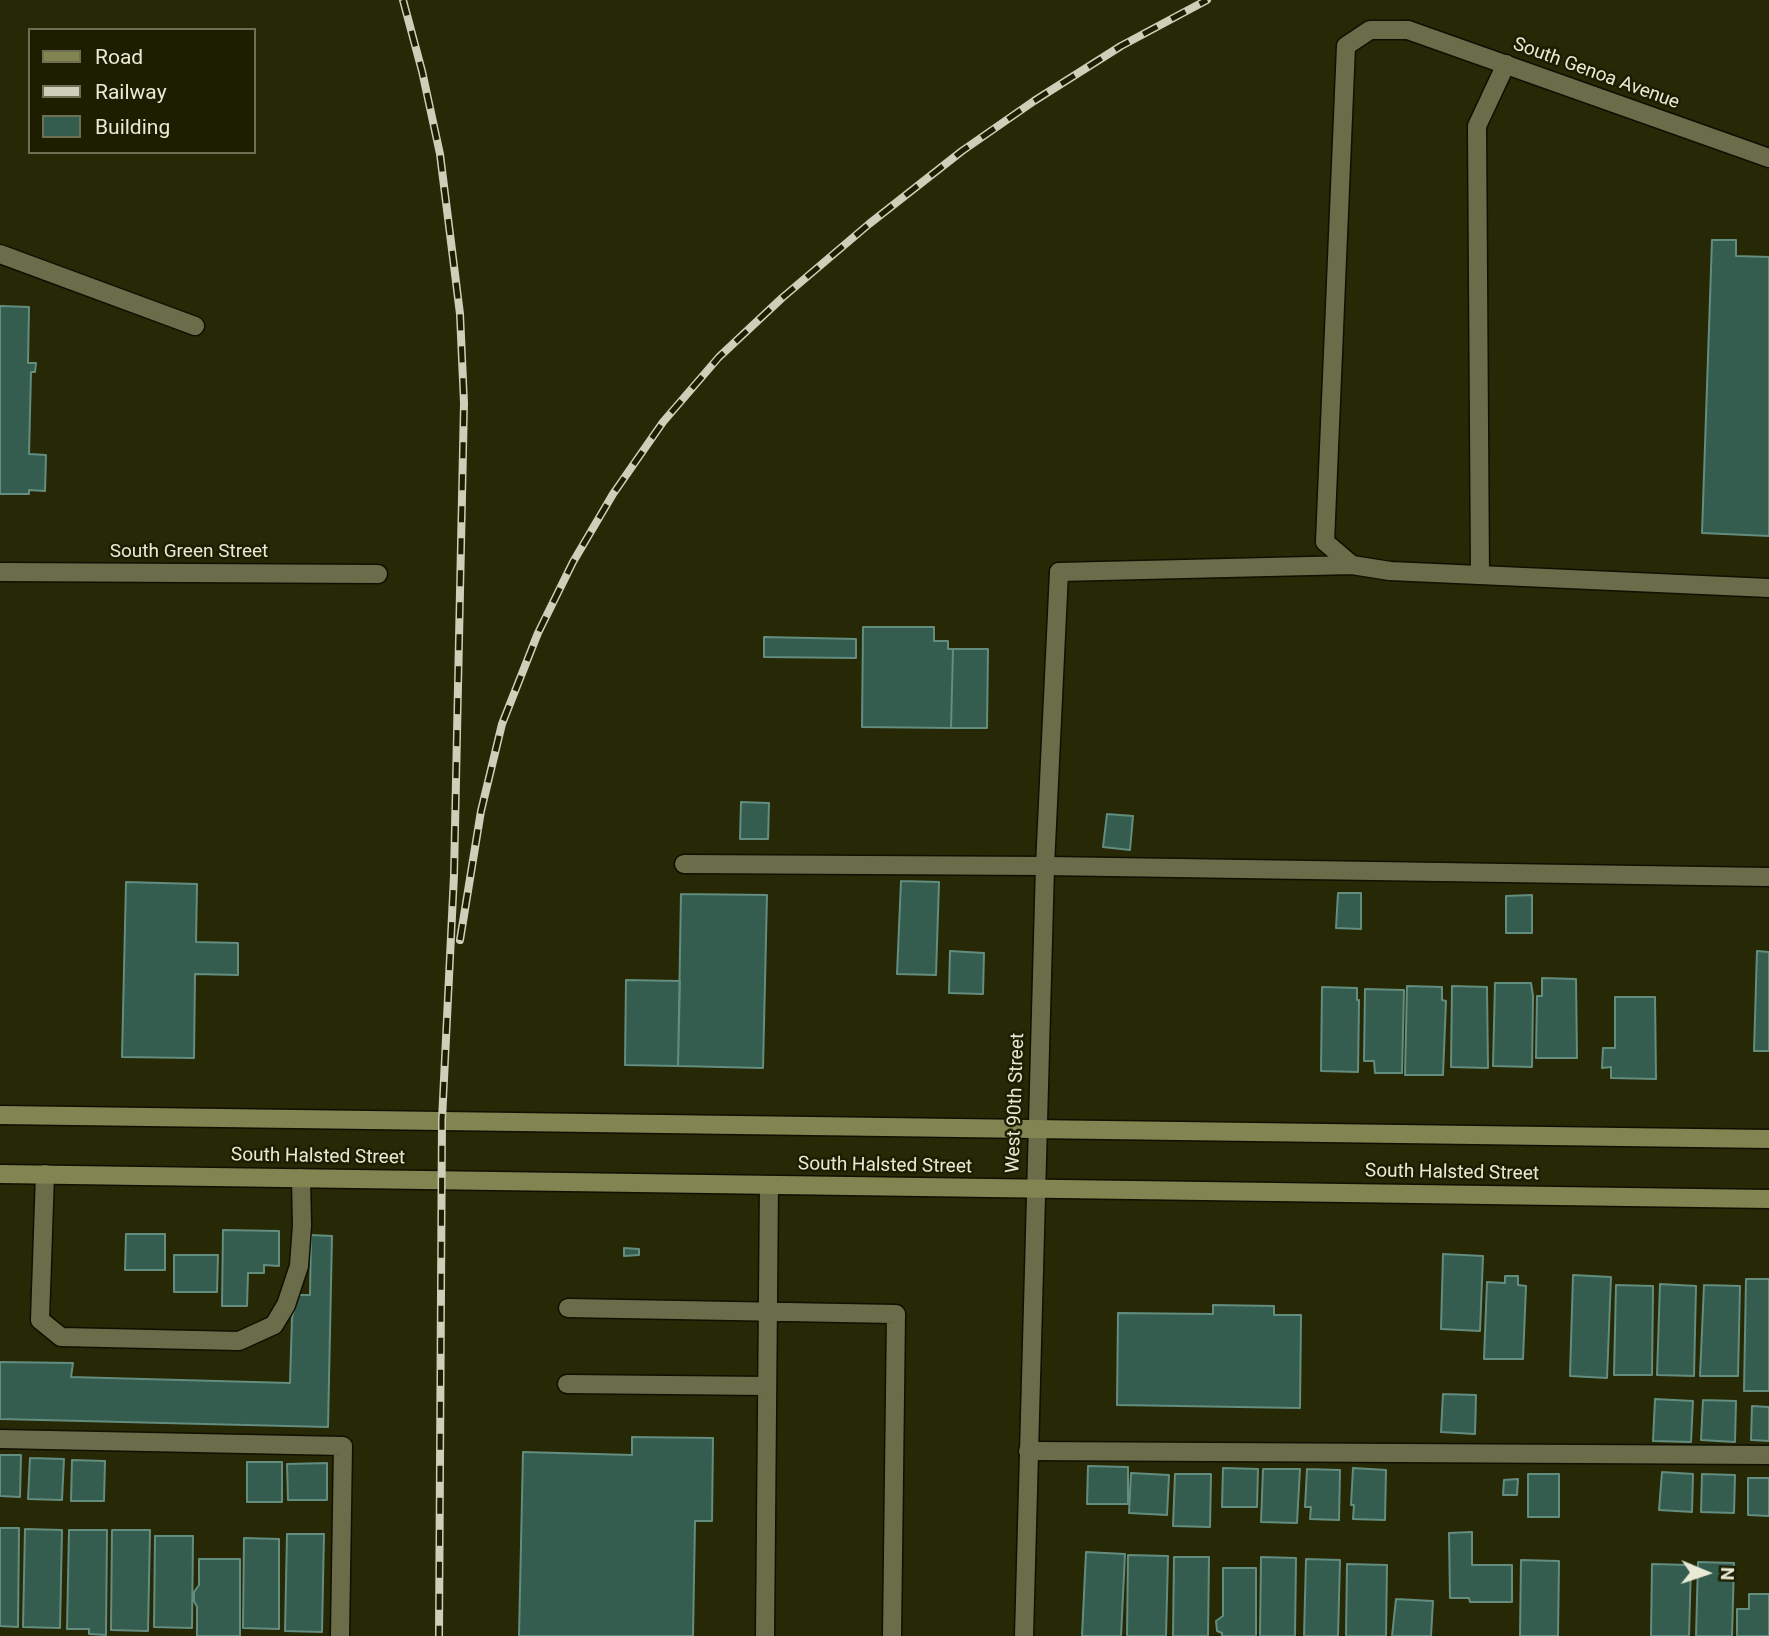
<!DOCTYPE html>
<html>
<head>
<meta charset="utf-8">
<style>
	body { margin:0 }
	#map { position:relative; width:1769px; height:1636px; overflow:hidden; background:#272806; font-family:Roboto,sans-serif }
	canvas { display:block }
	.legend { position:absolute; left:28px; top:28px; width:228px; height:126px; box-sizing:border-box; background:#1d1e00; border:2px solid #6e7056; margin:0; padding:9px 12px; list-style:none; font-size:21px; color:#e8ead6 }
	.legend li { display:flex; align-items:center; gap:14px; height:35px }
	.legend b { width:35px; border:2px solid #6e7056 }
	.north { position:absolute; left:1671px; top:1538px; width:70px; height:70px; -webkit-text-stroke:5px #1d1e00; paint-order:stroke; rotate:92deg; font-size:19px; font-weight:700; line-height:28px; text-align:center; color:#e8ead6 }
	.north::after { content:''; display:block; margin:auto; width:24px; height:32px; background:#e8ead6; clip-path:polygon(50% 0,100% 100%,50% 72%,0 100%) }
</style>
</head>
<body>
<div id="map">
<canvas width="1769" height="1636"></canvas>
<ul class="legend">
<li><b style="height:9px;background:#828451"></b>Road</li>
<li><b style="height:9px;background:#cdcfb9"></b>Railway</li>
<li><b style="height:19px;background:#345c4f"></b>Building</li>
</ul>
<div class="north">N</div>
</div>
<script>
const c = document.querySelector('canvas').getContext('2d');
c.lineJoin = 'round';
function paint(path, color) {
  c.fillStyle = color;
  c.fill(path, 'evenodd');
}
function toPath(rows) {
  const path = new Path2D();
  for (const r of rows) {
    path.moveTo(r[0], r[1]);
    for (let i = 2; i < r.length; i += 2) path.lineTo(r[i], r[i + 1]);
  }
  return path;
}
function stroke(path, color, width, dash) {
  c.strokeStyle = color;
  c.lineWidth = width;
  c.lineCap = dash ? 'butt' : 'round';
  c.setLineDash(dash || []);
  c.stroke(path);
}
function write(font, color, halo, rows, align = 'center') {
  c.font = font + ' Roboto,sans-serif';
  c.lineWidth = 5;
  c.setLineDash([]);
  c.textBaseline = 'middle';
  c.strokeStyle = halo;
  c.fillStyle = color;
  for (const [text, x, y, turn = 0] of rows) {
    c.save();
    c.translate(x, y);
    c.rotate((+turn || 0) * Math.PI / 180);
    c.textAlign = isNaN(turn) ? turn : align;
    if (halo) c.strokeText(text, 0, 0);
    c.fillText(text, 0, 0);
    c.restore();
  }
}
const building = toPath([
	[1712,240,1736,240,1736,256,1769,257,1769,536,1702,533,1712,240],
	[0,306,29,307,28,363,36,363,35,372,31,372,29,454,46,455,45,491,29,490,29,494,0,494,0,306],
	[863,627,934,627,934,641,948,641,948,649,953,649,951,728,862,727,863,627],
	[764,637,856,639,856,658,764,657,764,637],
	[953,649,988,649,987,728,951,728,953,649],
	[741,802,769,803,768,839,740,839,741,802],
	[1107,814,1133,816,1130,850,1103,847,1107,814],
	[901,881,939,882,936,975,897,974,901,881],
	[126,882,197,884,196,942,238,943,238,975,195,974,194,1058,122,1057,126,882],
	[1338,893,1361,893,1361,929,1336,928,1338,893],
	[681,894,767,895,763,1068,678,1066,681,894],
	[1532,895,1532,933,1506,933,1506,896,1532,895],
	[950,951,984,953,983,994,949,993,950,951],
	[1757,951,1769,952,1769,1051,1754,1051,1757,951],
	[1542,978,1576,979,1577,1058,1536,1058,1537,996,1542,996,1542,978],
	[626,980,680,981,678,1066,625,1065,626,980],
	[1495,983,1531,983,1533,996,1532,1067,1493,1066,1495,983],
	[1407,986,1442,987,1442,1000,1446,1001,1443,1075,1405,1075,1407,986],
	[1452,986,1487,987,1488,1068,1451,1067,1452,986],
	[1322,987,1357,988,1357,1000,1359,1000,1358,1072,1321,1071,1322,987],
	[1365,989,1404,990,1402,1073,1375,1073,1374,1061,1364,1061,1365,989],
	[1615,997,1655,997,1656,1079,1611,1078,1611,1067,1602,1068,1603,1048,1615,1048,1615,997],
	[223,1230,279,1231,279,1266,264,1265,264,1273,248,1273,247,1306,222,1306,223,1230],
	[126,1234,165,1234,165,1270,125,1270,126,1234],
	[311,1235,332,1236,328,1427,0,1419,0,1362,73,1363,71,1377,290,1383,292,1318,298,1295,310,1295,311,1235],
	[624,1248,639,1249,639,1255,624,1256,624,1248],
	[1443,1254,1483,1256,1480,1331,1441,1329,1443,1254],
	[174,1255,218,1255,217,1292,174,1292,174,1255],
	[1573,1275,1611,1277,1607,1378,1570,1376,1573,1275],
	[1505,1276,1518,1276,1518,1285,1526,1286,1523,1359,1484,1359,1487,1282,1505,1283,1505,1276],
	[1746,1279,1769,1279,1769,1391,1744,1391,1746,1279],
	[1660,1284,1696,1286,1694,1376,1657,1375,1660,1284],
	[1616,1285,1653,1286,1652,1375,1614,1375,1616,1285],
	[1704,1285,1740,1286,1738,1376,1700,1376,1704,1285],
	[1213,1305,1274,1306,1274,1315,1301,1315,1300,1408,1117,1405,1118,1313,1213,1314,1213,1305],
	[1443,1394,1476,1395,1475,1434,1441,1432,1443,1394],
	[1655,1399,1693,1401,1691,1442,1653,1441,1655,1399],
	[1703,1400,1736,1401,1735,1442,1701,1440,1703,1400],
	[1752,1406,1769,1407,1769,1441,1751,1440,1752,1406],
	[632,1437,713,1438,712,1521,695,1521,693,1636,519,1636,523,1452,632,1455,632,1437],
	[0,1455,21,1455,20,1497,0,1496,0,1455],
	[30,1458,64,1459,62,1500,28,1499,30,1458],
	[72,1460,105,1461,104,1501,71,1501,72,1460],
	[247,1462,282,1462,282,1502,247,1502,247,1462],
	[327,1463,327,1500,288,1500,287,1464,327,1463],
	[1088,1466,1128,1467,1128,1504,1087,1504,1088,1466],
	[1223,1468,1258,1469,1257,1507,1222,1507,1223,1468],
	[1353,1468,1386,1470,1385,1520,1353,1519,1354,1505,1351,1505,1353,1468],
	[1263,1469,1300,1469,1297,1523,1261,1522,1263,1469],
	[1307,1469,1340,1470,1339,1520,1310,1519,1311,1507,1305,1507,1307,1469],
	[1662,1472,1693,1474,1692,1512,1659,1510,1662,1472],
	[1131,1473,1169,1475,1167,1515,1129,1513,1131,1473],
	[1175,1474,1211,1474,1210,1527,1173,1526,1175,1474],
	[1528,1474,1559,1474,1559,1517,1528,1517,1528,1474],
	[1702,1474,1735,1475,1734,1513,1701,1512,1702,1474],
	[1748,1478,1769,1478,1769,1516,1748,1515,1748,1478],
	[1518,1479,1517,1495,1503,1495,1504,1480,1518,1479],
	[0,1528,19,1528,18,1627,0,1626,0,1528],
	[25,1529,62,1530,60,1628,23,1627,25,1529],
	[69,1530,107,1530,106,1635,89,1634,89,1629,67,1629,69,1530],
	[112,1530,150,1530,148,1631,111,1630,112,1530],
	[1472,1532,1472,1565,1512,1565,1512,1602,1470,1602,1469,1598,1450,1598,1449,1533,1472,1532],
	[287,1534,324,1534,322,1632,285,1631,287,1534],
	[155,1536,193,1536,192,1628,154,1627,155,1536],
	[244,1538,279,1539,279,1629,243,1628,244,1538],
	[1086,1552,1125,1554,1121,1636,1082,1636,1086,1552],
	[1128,1555,1168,1556,1166,1636,1127,1636,1128,1555],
	[1174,1557,1209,1557,1208,1636,1173,1636,1174,1557],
	[1261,1557,1296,1558,1295,1636,1260,1636,1261,1557],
	[199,1559,240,1559,240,1636,197,1636,197,1607,194,1601,194,1592,199,1585,199,1559],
	[1306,1559,1340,1560,1338,1636,1304,1636,1306,1559],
	[1521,1560,1559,1561,1558,1636,1520,1636,1521,1560],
	[1698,1562,1734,1563,1732,1636,1696,1636,1698,1562],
	[1347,1564,1387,1565,1386,1636,1346,1636,1347,1564],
	[1652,1564,1691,1565,1689,1636,1651,1636,1652,1564],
	[1223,1568,1256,1568,1256,1636,1222,1636,1222,1633,1217,1631,1216,1621,1223,1616,1223,1568],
	[1749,1594,1769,1594,1769,1636,1737,1636,1737,1609,1749,1609,1749,1594],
	[1396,1599,1433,1601,1431,1636,1392,1636,1396,1599]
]);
paint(building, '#345c4f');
stroke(building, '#638d7e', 2);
const lane = toPath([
	[1408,30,1370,30,1346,46,1325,542,1352,565,1390,571,1769,588],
	[0,254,195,326],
	[1059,572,1352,565],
	[1480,575,1477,126,1506,64],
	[684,864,1045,866,1769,877],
	[45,1174,40,1320,61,1337,239,1341,274,1325,286,1305,299,1266,302,1225,301,1178],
	[568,1308,896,1314,892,1636],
	[567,1384,767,1386],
	[0,1439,343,1446,340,1636],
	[1028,1451,1769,1455],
	[765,1636,769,1185]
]);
const street = toPath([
	[1408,30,1769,158],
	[0,572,378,574],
	[1024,1636,1045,866,1059,572]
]);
const secondary = toPath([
	[0,1115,1769,1139],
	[0,1174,1769,1199]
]);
stroke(lane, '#101000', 21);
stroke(street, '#101000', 21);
stroke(secondary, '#101000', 21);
stroke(lane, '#6b6d4a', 18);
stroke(street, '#6b6d4a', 18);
stroke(secondary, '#828451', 18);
const rail = toPath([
	[403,0,422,71,440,154,460,314,464,403,454,875,442,1120,439,1636],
	[460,940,481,811,502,724,538,633,573,562,613,494,663,422,719,357,782,298,869,224,962,151,1034,101,1121,46,1207,0]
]);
stroke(rail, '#cdcfb9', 8);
stroke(rail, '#1d1e00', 5, [16]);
write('19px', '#e8ead6', '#1d1e00', [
	["South Genoa Avenue",1596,74,20],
	["South Green Street",189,552],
	["West 90th Street",1016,1103,-88],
	["South Halsted Street",318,1157,1],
	["South Halsted Street",885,1166,1],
	["South Halsted Street",1452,1173,1]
]);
</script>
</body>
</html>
